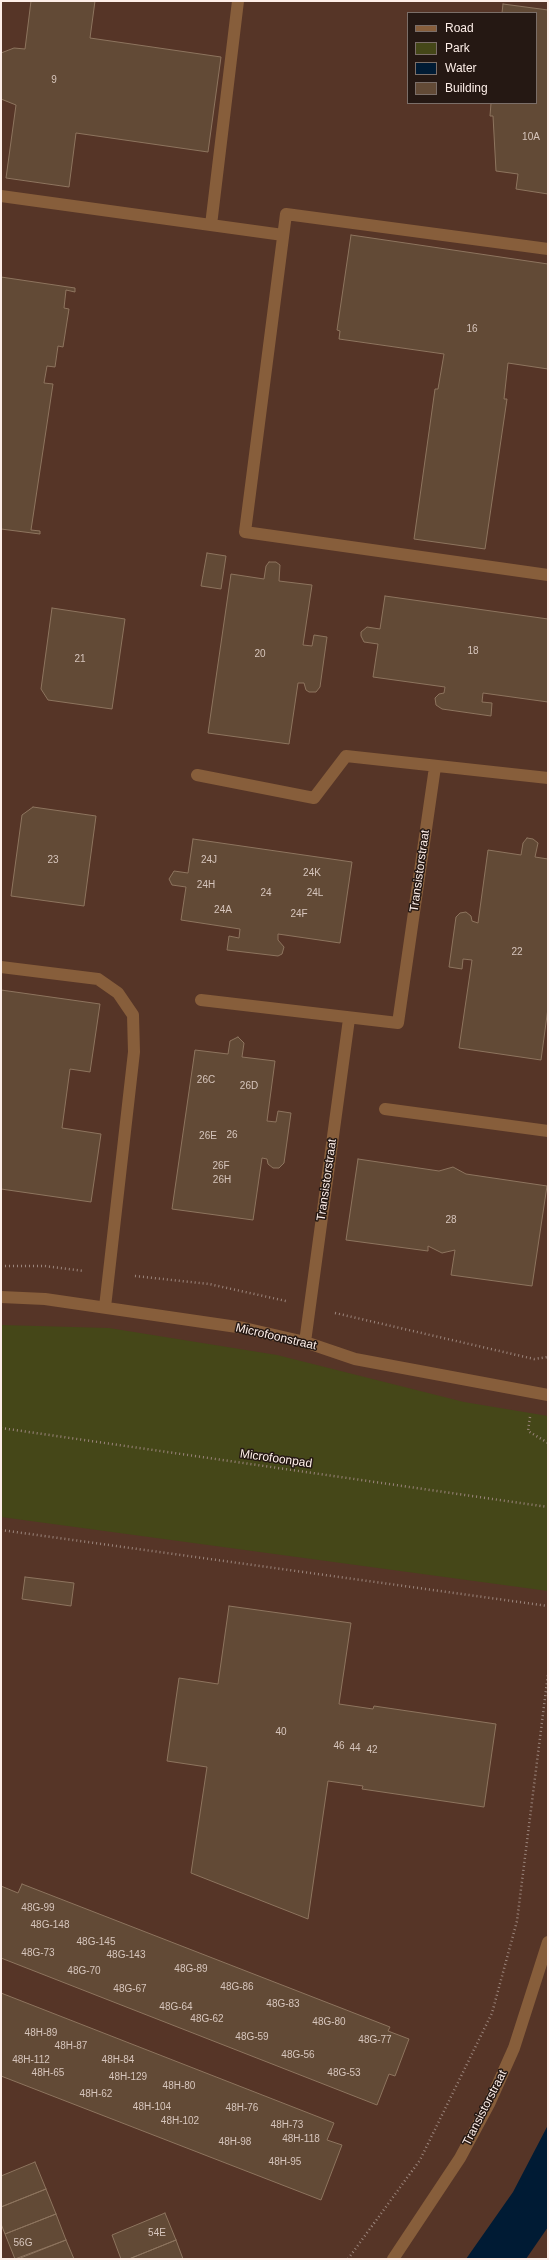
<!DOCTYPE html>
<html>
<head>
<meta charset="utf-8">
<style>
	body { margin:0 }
	#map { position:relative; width:549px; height:2260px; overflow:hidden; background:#482c21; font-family:Arial,sans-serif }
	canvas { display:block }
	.frame { position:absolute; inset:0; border:2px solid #fdeee8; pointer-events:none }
	.legend { position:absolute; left:407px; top:12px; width:130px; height:92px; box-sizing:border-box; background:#251813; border:1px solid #7b6e68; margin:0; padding:5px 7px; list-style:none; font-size:12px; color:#fdeee8 }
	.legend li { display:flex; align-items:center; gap:8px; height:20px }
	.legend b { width:20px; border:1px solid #7b6e68 }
</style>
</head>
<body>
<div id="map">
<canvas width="549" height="2260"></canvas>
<div class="frame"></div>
<ul class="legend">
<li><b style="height:5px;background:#875e3b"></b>Road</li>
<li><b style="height:11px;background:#454718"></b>Park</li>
<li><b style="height:11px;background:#001b34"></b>Water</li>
<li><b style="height:11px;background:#624a36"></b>Building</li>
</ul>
</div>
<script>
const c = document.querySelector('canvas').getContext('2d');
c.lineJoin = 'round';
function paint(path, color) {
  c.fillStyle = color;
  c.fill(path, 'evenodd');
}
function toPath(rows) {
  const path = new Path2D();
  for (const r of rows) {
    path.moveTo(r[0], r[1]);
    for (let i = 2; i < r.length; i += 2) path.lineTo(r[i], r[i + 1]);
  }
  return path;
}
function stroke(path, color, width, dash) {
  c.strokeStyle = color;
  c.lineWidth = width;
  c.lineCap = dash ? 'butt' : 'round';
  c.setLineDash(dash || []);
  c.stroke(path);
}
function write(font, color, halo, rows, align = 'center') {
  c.font = font + ' Arial,sans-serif';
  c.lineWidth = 3;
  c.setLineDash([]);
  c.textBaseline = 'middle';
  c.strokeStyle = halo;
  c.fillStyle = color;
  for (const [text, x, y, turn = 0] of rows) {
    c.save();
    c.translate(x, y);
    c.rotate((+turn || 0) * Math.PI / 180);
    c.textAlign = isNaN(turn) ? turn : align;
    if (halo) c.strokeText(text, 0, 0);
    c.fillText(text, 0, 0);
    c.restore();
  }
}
paint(toPath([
	[1,1,548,1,548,2259,1,2259],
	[408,13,536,13,536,103,408,103]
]), '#563527');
paint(toPath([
	[1,1325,109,1328,277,1355,464,1402,548,1416,548,1591,1,1517]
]), '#454718');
paint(toPath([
	[548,2125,548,2227,526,2259,466,2259,513,2192]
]), '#001b34');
const building = toPath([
	[31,1,95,1,90,38,221,57,208,152,76,133,69,187,6,178,16,105,1,99,1,53,14,48,25,49,31,1],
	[503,4,548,10,548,194,516,189,518,174,496,171,493,116,490,116,491,103,536,103,536,13,502,13,503,4],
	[351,235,548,264,548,369,508,363,504,399,507,399,485,549,414,539,435,389,438,389,444,354,339,339,340,331,337,330,351,235],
	[1,277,75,288,75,292,66,290,64,308,69,309,63,347,58,346,55,367,47,366,44,383,53,384,31,530,40,531,40,534,1,529,1,277],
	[207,553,226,556,221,589,201,586,207,553],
	[269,562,276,562,280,565,279,581,312,585,303,645,312,646,314,635,327,637,320,687,316,692,309,692,306,690,304,683,298,683,289,744,208,733,231,574,264,579,266,566,269,562],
	[385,596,548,619,548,702,483,693,482,702,492,703,491,716,442,709,436,705,435,698,439,694,444,693,445,687,373,677,378,644,364,642,361,636,361,632,367,627,380,629,385,596],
	[52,608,125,619,112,709,48,700,41,689,52,608],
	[33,807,96,816,84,906,11,896,22,815,33,807],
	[527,838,533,839,538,843,535,857,548,859,548,1008,541,1060,459,1048,472,960,463,959,462,969,449,967,456,917,460,913,466,912,471,916,472,921,478,923,488,850,521,855,523,843,527,838],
	[193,839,352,862,340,943,278,934,278,940,284,947,282,954,278,956,227,950,229,936,239,938,240,929,181,920,186,887,172,885,169,879,174,871,188,873,193,839],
	[1,990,100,1004,90,1072,70,1069,62,1128,101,1134,91,1202,1,1189,1,990],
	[238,1037,244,1043,242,1057,275,1061,267,1121,276,1122,278,1111,291,1113,284,1163,279,1168,273,1168,268,1164,267,1159,262,1158,253,1220,172,1209,195,1050,228,1054,230,1041,238,1037],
	[358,1159,439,1171,453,1167,466,1174,547,1186,532,1286,451,1275,455,1250,442,1253,428,1246,428,1251,346,1240,358,1159],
	[25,1577,74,1583,71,1606,22,1599,25,1577],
	[229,1606,351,1623,339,1704,373,1709,374,1706,496,1724,484,1807,362,1789,363,1786,328,1781,308,1919,191,1873,207,1767,167,1761,179,1678,218,1684,229,1606],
	[22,1884,390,2027,388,2031,409,2039,395,2076,389,2074,377,2105,1,1958,1,1886,18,1893,22,1884],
	[1,1993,334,2123,327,2140,342,2145,321,2200,1,2076,1,1993],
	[35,2162,46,2189,1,2207,1,2176,35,2162],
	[46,2189,56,2214,5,2234,1,2224,1,2207,46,2189],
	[165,2213,176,2240,129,2259,121,2259,112,2235,165,2213],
	[56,2214,66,2240,15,2259,5,2234,56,2214],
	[66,2240,74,2259,18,2259,66,2240],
	[176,2240,183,2259,129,2259,176,2240]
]);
paint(building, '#624a36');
stroke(building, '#8d745e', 1);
stroke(toPath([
	[1,1266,45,1266,84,1271],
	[135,1276,209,1284,286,1301],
	[335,1313,534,1359,548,1357],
	[530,1417,528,1431,548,1443],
	[1,1428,548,1507],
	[1,1530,548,1606],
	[348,2259,420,2160,492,2013,517,1921,548,1674]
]), '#9b857c', 2.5, [1, 3]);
stroke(toPath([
	[1,196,283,235],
	[211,225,238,1],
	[548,249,286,214,245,532,548,575],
	[197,775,314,798,346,756,548,778],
	[1,967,98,979,118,993,133,1015,134,1052,105,1307],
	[201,1000,398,1023,435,767],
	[385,1109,548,1131],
	[1,1297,45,1299,244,1328,305,1342,355,1359,548,1395],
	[305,1342,349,1019],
	[393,2259,460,2158,489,2104,514,2048,548,1942]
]), '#875e3b', 12);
write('10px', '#d6c5bc', null, [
	["9",54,80],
	["10A",531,137],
	["16",472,329],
	["18",473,651],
	["20",260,654],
	["21",80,659],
	["23",53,860],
	["24J",209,860],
	["24K",312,873],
	["24H",206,885],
	["24",266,893],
	["24L",315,893],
	["24A",223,910],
	["24F",299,914],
	["22",517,952],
	["26C",206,1080],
	["26D",249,1086],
	["26",232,1135],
	["26E",208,1136],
	["26F",221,1166],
	["26H",222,1180],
	["28",451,1220],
	["40",281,1732],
	["46",339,1746],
	["44",355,1748],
	["42",372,1750],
	["48G-99",38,1908],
	["48G-148",50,1925],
	["48G-145",96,1942],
	["48G-73",38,1953],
	["48G-143",126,1955],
	["48G-89",191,1969],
	["48G-70",84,1971],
	["48G-86",237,1987],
	["48G-67",130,1989],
	["48G-83",283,2004],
	["48G-64",176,2007],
	["48G-62",207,2019],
	["48G-80",329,2022],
	["48H-89",41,2033],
	["48G-59",252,2037],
	["48G-77",375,2040],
	["48H-87",71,2046],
	["48G-56",298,2055],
	["48H-112",31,2060],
	["48H-84",118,2060],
	["48H-65",48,2073],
	["48G-53",344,2073],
	["48H-129",128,2077],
	["48H-80",179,2086],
	["48H-62",96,2094],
	["48H-104",152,2107],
	["48H-76",242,2108],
	["48H-102",180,2121],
	["48H-73",287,2125],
	["48H-118",301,2139],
	["48H-98",235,2142],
	["48H-95",285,2162],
	["54E",157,2233],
	["56G",23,2243]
]);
write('12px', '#fdeee8', '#251813', [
	["Transistorstraat",420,871,-82],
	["Transistorstraat",327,1180,-82],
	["Microfoonstraat",276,1337,13],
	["Microfoonpad",276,1459,8],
	["Transistorstraat",485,2108,-63]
]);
</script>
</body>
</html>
